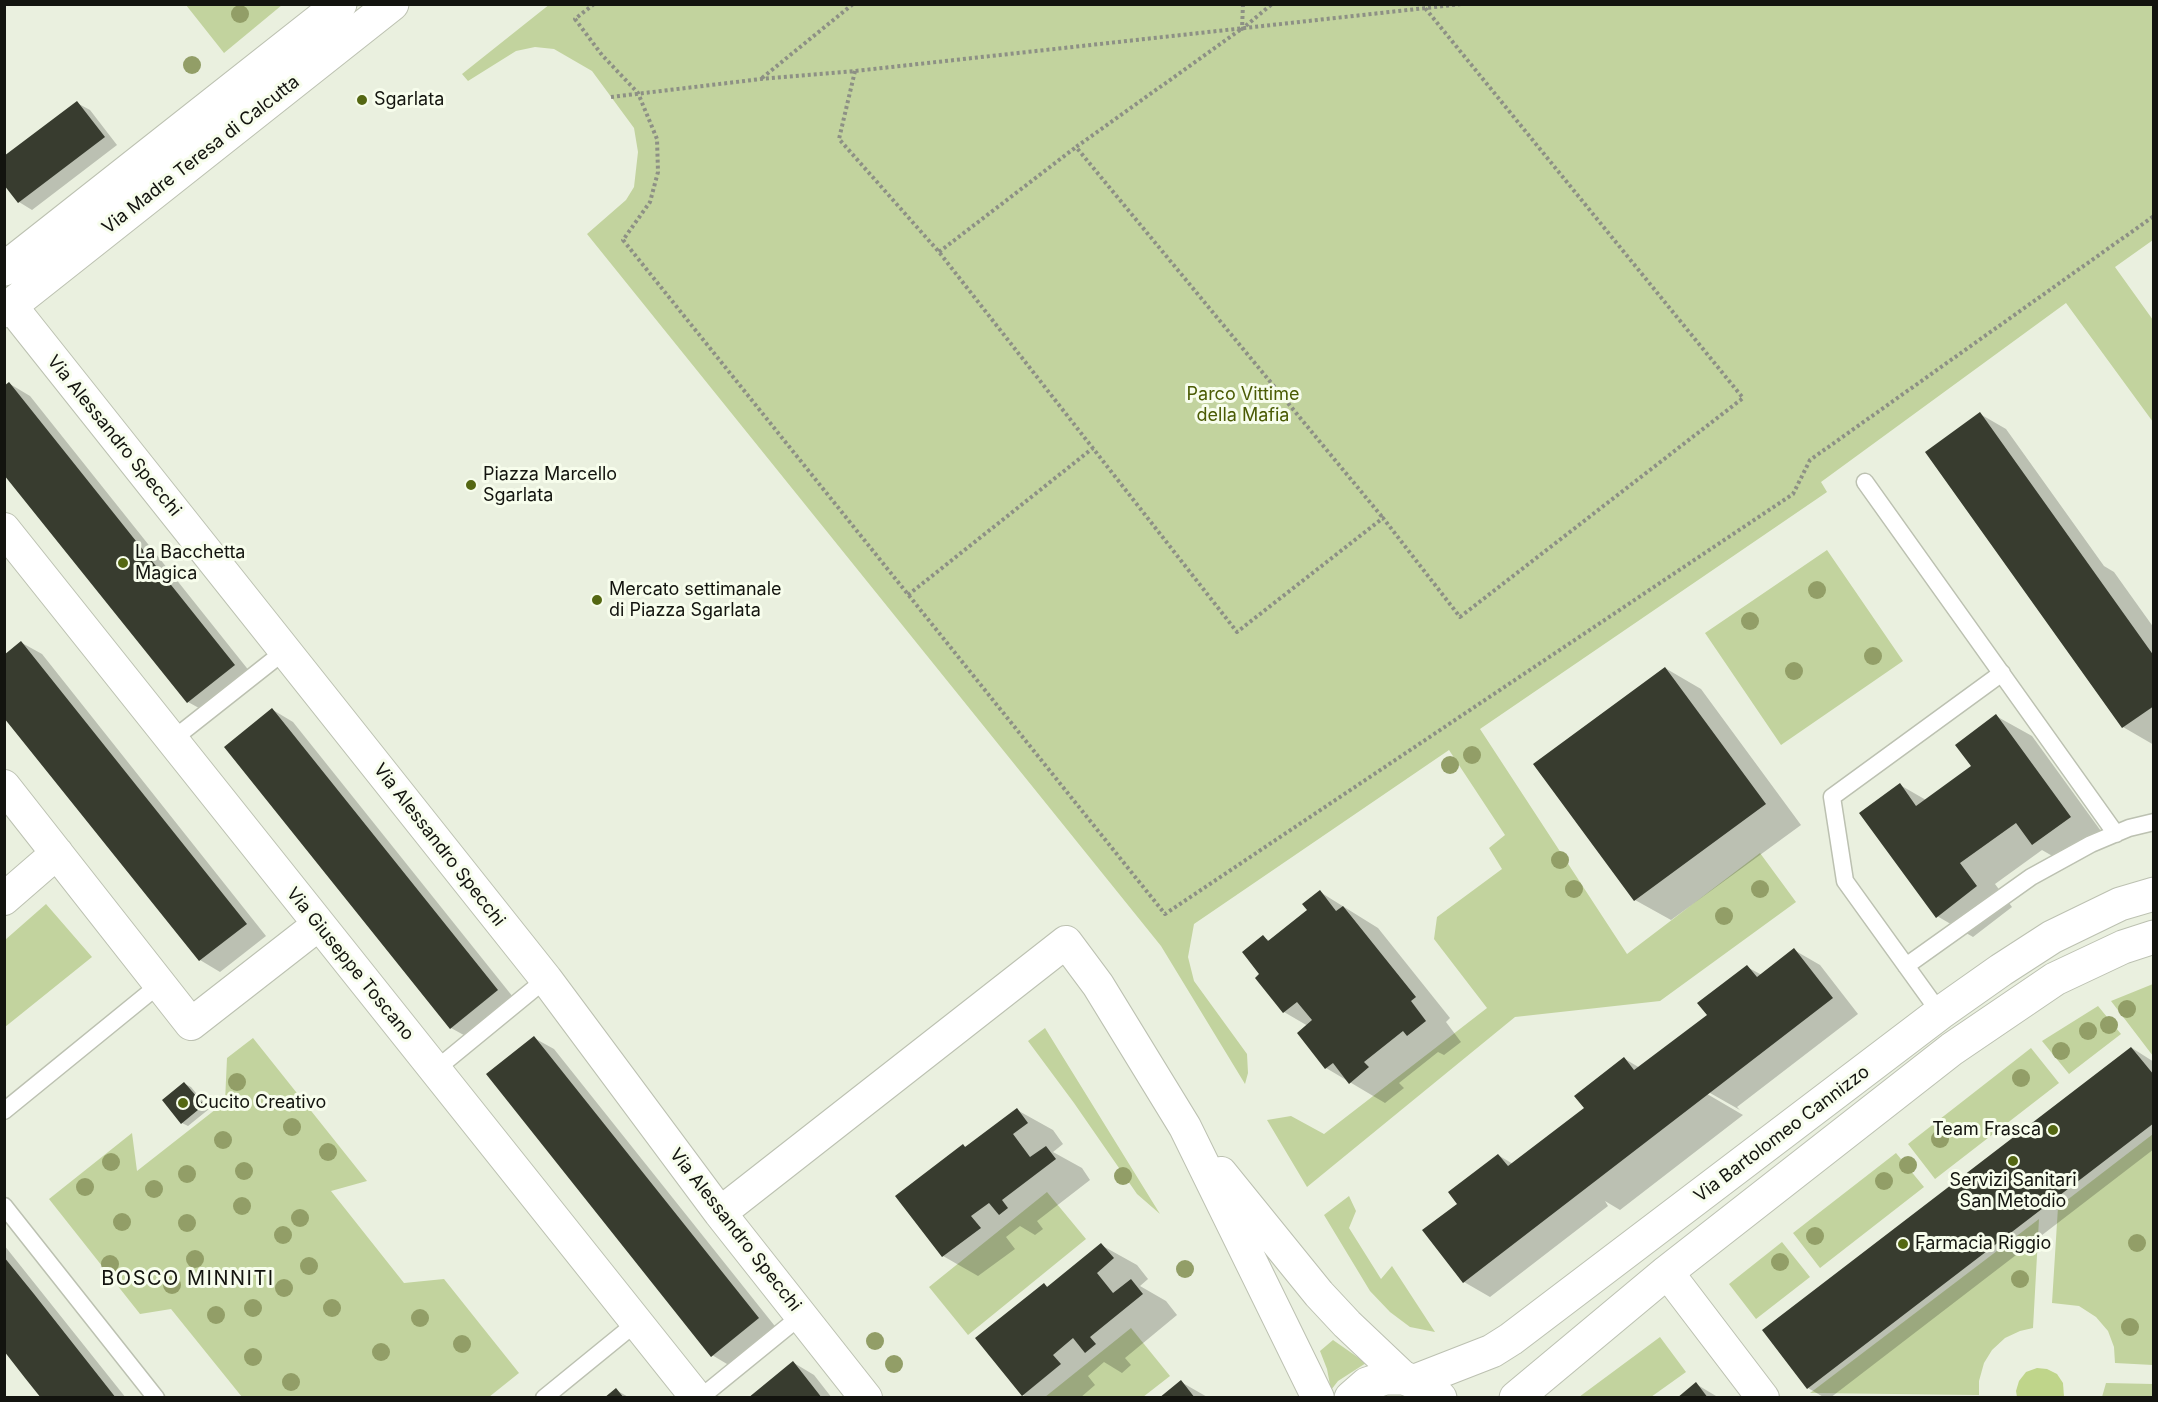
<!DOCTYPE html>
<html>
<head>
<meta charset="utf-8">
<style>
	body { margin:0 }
	#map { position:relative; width:2158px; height:1402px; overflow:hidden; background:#eaf0df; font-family:Inter,sans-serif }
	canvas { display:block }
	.frame { position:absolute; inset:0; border:6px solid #13140f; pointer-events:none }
</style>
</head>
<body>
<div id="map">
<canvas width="2158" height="1402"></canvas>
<div class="frame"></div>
</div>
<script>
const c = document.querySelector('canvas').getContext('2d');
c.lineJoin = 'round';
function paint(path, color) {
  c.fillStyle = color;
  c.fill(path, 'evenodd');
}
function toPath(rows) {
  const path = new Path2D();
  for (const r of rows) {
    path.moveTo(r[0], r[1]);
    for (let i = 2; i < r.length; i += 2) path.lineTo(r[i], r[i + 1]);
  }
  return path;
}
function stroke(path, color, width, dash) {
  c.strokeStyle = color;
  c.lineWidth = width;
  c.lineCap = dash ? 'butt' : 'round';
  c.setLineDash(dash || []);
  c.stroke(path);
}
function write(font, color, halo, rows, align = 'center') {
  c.font = font + ' Inter,sans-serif';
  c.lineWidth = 6;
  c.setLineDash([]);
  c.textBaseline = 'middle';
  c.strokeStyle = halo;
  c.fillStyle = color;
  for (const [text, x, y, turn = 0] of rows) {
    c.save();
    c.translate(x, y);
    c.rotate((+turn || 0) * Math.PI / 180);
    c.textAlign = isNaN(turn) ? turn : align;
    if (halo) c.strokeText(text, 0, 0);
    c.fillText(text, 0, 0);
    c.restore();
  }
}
paint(toPath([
	[550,4,2153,5,2153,240,2115,267,2153,320,2153,422,2066,303,1821,482,1827,492,1480,729,1627,954,1760,853,1796,902,1660,1001,1515,1017,1307,1187,1267,1120,1291,1116,1324,1134,1487,1008,1434,939,1437,917,1502,869,1489,848,1505,835,1449,750,1194,924,1188,957,1194,981,1247,1054,1248,1073,1245,1084,1161,946,587,234,626,200,634,187,638,152,634,128,592,71,554,49,535,47,516,51,468,81,462,74],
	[186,5,282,5,224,53],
	[1827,550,1903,661,1781,745,1705,633],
	[46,904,92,957,5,1027,5,940],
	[2153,984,2154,984,2153,1056,2111,1001],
	[2098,1006,2121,1034,2069,1074,2042,1041],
	[1045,1028,1160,1214,1137,1194,1074,1103,1028,1041],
	[253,1038,367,1181,331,1191,404,1283,444,1279,519,1373,489,1397,242,1397,171,1309,140,1314,49,1199,132,1133,137,1171,225,1102,227,1058],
	[2031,1048,2059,1083,1935,1179,1908,1144],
	[2153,1134,2153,1365,2115,1363,2114,1347,2108,1331,2096,1317,2079,1306,2052,1303,2058,1207],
	[1896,1153,1924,1187,1820,1268,1793,1233],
	[1047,1192,1086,1239,968,1335,929,1287],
	[1349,1196,1356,1211,1349,1228,1381,1279,1392,1266,1435,1332,1410,1327,1390,1312,1370,1291,1324,1215],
	[2039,1219,2033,1328,2020,1331,2005,1338,1992,1350,1984,1363,1979,1381,1979,1395,1810,1393],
	[1782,1242,1810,1277,1756,1319,1729,1284],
	[1131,1328,1170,1376,1143,1397,1045,1397],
	[1660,1337,1686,1372,1651,1397,1579,1397],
	[1333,1340,1366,1363,1338,1381,1331,1390,1327,1369,1320,1351],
	[2106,1383,2153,1384,2153,1397,2102,1397]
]), '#c2d39e');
paint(toPath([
	[2037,1368,2047,1369,2057,1374,2063,1383,2064,1397,2017,1397,2016,1391,2019,1381,2026,1372]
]), '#bfd58a');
paint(toPath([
	[77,103,90,110,117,145,32,210,19,202],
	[10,384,30,396,254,677,208,713,188,702],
	[1980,414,2006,429,2104,566,2114,572,2154,628,2154,745,2123,727],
	[22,643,42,654,266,936,220,972,200,960],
	[1665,668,1701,689,1801,825,1671,920,1635,900],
	[273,710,293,722,517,1002,471,1039,451,1028],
	[1996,716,2032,736,2106,838,2068,865,2042,850,1995,884,2012,907,1973,937,1937,916,1900,785,1926,800,1973,766],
	[1320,892,1378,928,1450,1018,1446,1022,1461,1042,1444,1055,1438,1052,1399,1083,1404,1088,1385,1103,1326,1068,1308,1026,1284,1012,1261,974,1263,937,1270,941,1309,911],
	[1794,950,1820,965,1858,1014,1737,1107,1740,1110,1703,1089,1702,1091,1743,1115,1620,1210,1605,1201,1608,1206,1490,1297,1464,1282,1459,1204,1498,1155,1513,1164,1586,1108,1625,1059,1640,1068,1709,1015,1747,967,1762,975],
	[534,1038,554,1049,778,1330,732,1367,712,1355],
	[2132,1048,2154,1062,2154,1149,1830,1398,1825,1398,1808,1388],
	[185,1084,191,1087,209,1109,188,1126,182,1123],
	[1017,1110,1053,1130,1063,1144,1053,1152,1082,1168,1090,1180,1037,1221,1043,1229,1035,1235,1020,1226,1006,1237,1015,1249,978,1276,943,1256,963,1145,967,1148],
	[4,1245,126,1398,43,1398,4,1349],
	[1101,1245,1137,1265,1148,1279,1140,1286,1166,1301,1177,1315,1125,1358,1131,1365,1122,1373,1104,1362,1088,1376,1095,1385,1080,1398,1028,1398,1023,1395,1044,1284,1049,1288],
	[794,1363,814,1375,832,1398,751,1398],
	[1181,1382,1209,1398,1161,1398],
	[1696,1384,1716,1396,1718,1398,1679,1398],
	[616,1390,630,1398,607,1398]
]), '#0003');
paint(toPath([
	[77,101,105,137,18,203,4,185,4,156],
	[9,382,235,665,187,703,4,475,4,386],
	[1980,412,2154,656,2154,706,2122,728,1925,452],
	[21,641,247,924,199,961,4,718,4,655],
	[1665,667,1766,804,1634,901,1533,764],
	[272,708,498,990,450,1029,224,747],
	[1996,714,2071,817,2032,845,2016,823,1960,863,1977,886,1936,918,1859,813,1900,783,1916,806,1971,766,1955,745],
	[1320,890,1336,911,1343,906,1416,997,1411,1001,1426,1021,1407,1036,1403,1031,1364,1062,1369,1067,1349,1084,1333,1063,1325,1069,1297,1033,1312,1020,1297,1002,1283,1013,1255,978,1259,974,1242,952,1263,935,1268,941,1307,910,1302,904],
	[1794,948,1833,998,1463,1283,1422,1230,1457,1204,1448,1192,1498,1154,1508,1166,1584,1108,1574,1096,1624,1057,1634,1070,1707,1015,1697,1003,1747,965,1757,977],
	[534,1036,759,1318,711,1357,486,1074],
	[2131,1047,2154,1075,2154,1123,1807,1389,1762,1330],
	[184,1082,204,1105,181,1124,162,1100],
	[1017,1108,1028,1123,1013,1134,1030,1157,1046,1146,1056,1159,1002,1200,1008,1208,999,1215,989,1203,971,1216,981,1228,942,1257,895,1196,963,1144,965,1147],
	[1101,1243,1114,1258,1097,1273,1113,1293,1131,1279,1143,1294,1090,1337,1096,1344,1085,1353,1073,1338,1053,1355,1061,1364,1022,1396,975,1338,1044,1283,1047,1287],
	[4,1257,34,1294,116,1398,41,1398,25,1378,4,1351],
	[793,1361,822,1398,748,1398],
	[1181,1380,1195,1398,1159,1398],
	[1696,1382,1708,1398,1677,1398],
	[616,1388,624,1398,604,1398]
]), '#383c2f');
const service = toPath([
	[1865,482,2116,834],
	[172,740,286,650],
	[1906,966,2031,877,2091,844,2129,828,2154,822],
	[1940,1013,1845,881,1832,797,2002,673],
	[435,1070,546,979],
	[4,1111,160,984],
	[4,1206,156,1398],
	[544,1398,636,1323],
	[700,1398,802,1315]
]);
const minor = toPath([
	[11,306,546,979,720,1213,866,1398],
	[4,529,697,1398],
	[4,786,191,1024,318,925],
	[4,899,57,853],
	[1221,1173,1319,1294,1347,1324,1404,1378],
	[720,1213,1066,942,1098,985,1185,1127,1318,1398],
	[1667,1272,1763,1398]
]);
const tertiary = toPath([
	[4,269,340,4],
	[4,311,392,4],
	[1415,1381,1492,1351,1511,1339,1940,1013,2001,970,2052,937,2120,904,2154,894],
	[1351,1398,1367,1384,1385,1378,1404,1378,1430,1388,1440,1398],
	[1516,1398,1667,1272,1952,1049,2055,979,2123,947,2154,937]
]);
stroke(service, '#bcc1b1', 19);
stroke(minor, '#bcc1b1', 34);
stroke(tertiary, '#bcc1b1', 35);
stroke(toPath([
	[594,4,575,19,602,55,638,93,657,139,658,172,650,202,623,240,1165,914,1793,494,1810,460,2154,216],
	[1243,4,1242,29,1272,4],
	[1240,30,1076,147,1383,518],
	[855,71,839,139,939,252,1237,632,1383,518,1460,617,1743,398,1425,8],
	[762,78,853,4],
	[611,97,761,79,855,71,1462,4],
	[939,252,1076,147],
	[908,595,1093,448]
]), '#8d9085', 4, [3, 3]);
stroke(service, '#fff', 16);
stroke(minor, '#fff', 32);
stroke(tertiary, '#fff', 33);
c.fillStyle = '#929e67';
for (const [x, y] of [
	[240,14],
	[192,65],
	[1817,590],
	[1750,621],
	[1873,656],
	[1794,671],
	[1472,755],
	[1450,765],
	[1560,860],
	[1574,889],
	[1760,889],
	[1724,916],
	[2127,1009],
	[2109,1025],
	[2088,1031],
	[2061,1051],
	[2021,1078],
	[237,1082],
	[292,1127],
	[1940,1139],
	[223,1140],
	[328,1152],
	[111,1162],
	[1908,1165],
	[244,1171],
	[187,1174],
	[1123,1176],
	[1884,1181],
	[85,1187],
	[154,1189],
	[242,1206],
	[300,1218],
	[122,1222],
	[187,1223],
	[283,1235],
	[1815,1236],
	[2137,1243],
	[195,1259],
	[1780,1262],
	[110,1264],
	[309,1266],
	[1185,1269],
	[2020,1279],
	[172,1285],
	[284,1288],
	[253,1308],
	[332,1308],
	[216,1315],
	[420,1318],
	[2130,1327],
	[875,1341],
	[462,1344],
	[381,1352],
	[253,1357],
	[894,1364],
	[291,1382]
]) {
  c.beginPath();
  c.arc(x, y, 9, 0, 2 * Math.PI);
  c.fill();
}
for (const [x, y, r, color] of [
	[362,100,6,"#546712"],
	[471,485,6,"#546712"],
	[123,563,6,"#546712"],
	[597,600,6,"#546712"],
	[183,1103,6,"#546712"],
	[2053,1130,6,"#546712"],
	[2013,1161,6,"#546712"],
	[1903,1244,6,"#546712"]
]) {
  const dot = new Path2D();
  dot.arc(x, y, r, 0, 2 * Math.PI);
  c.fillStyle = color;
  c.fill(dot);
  stroke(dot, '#f7fdec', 2);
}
write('18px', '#13140f', '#f7fdec', [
	["Sgarlata",374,100],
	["Piazza Marcello",483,475],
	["Sgarlata",483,496],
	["La Bacchetta",135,553],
	["Magica",135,574],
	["Mercato settimanale",609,590],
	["di Piazza Sgarlata",609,611],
	["Cucito Creativo",195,1103],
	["Team Frasca",2041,1130,"right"],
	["Servizi Sanitari",2013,1181,"center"],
	["San Metodio",2013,1202,"center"],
	["Farmacia Riggio",1915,1244]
], 'left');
write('18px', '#13140f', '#f7fdec', [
	["Via Madre Teresa di Calcutta",201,155,-38],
	["Via Alessandro Specchi",114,436,51],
	["Via Alessandro Specchi",439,845,52],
	["Via Giuseppe Toscano",350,964,51],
	["Via Bartolomeo Cannizzo",1782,1134,-37],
	["Via Alessandro Specchi",735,1230,52]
]);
write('18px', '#4a5b04', '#f7fdec', [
	["Parco Vittime",1243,395],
	["della Mafia",1243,416]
]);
c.letterSpacing = '1.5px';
write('20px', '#13140f', '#f7fdec', [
	["BOSCO MINNITI",188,1279]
]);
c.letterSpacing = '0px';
</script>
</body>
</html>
